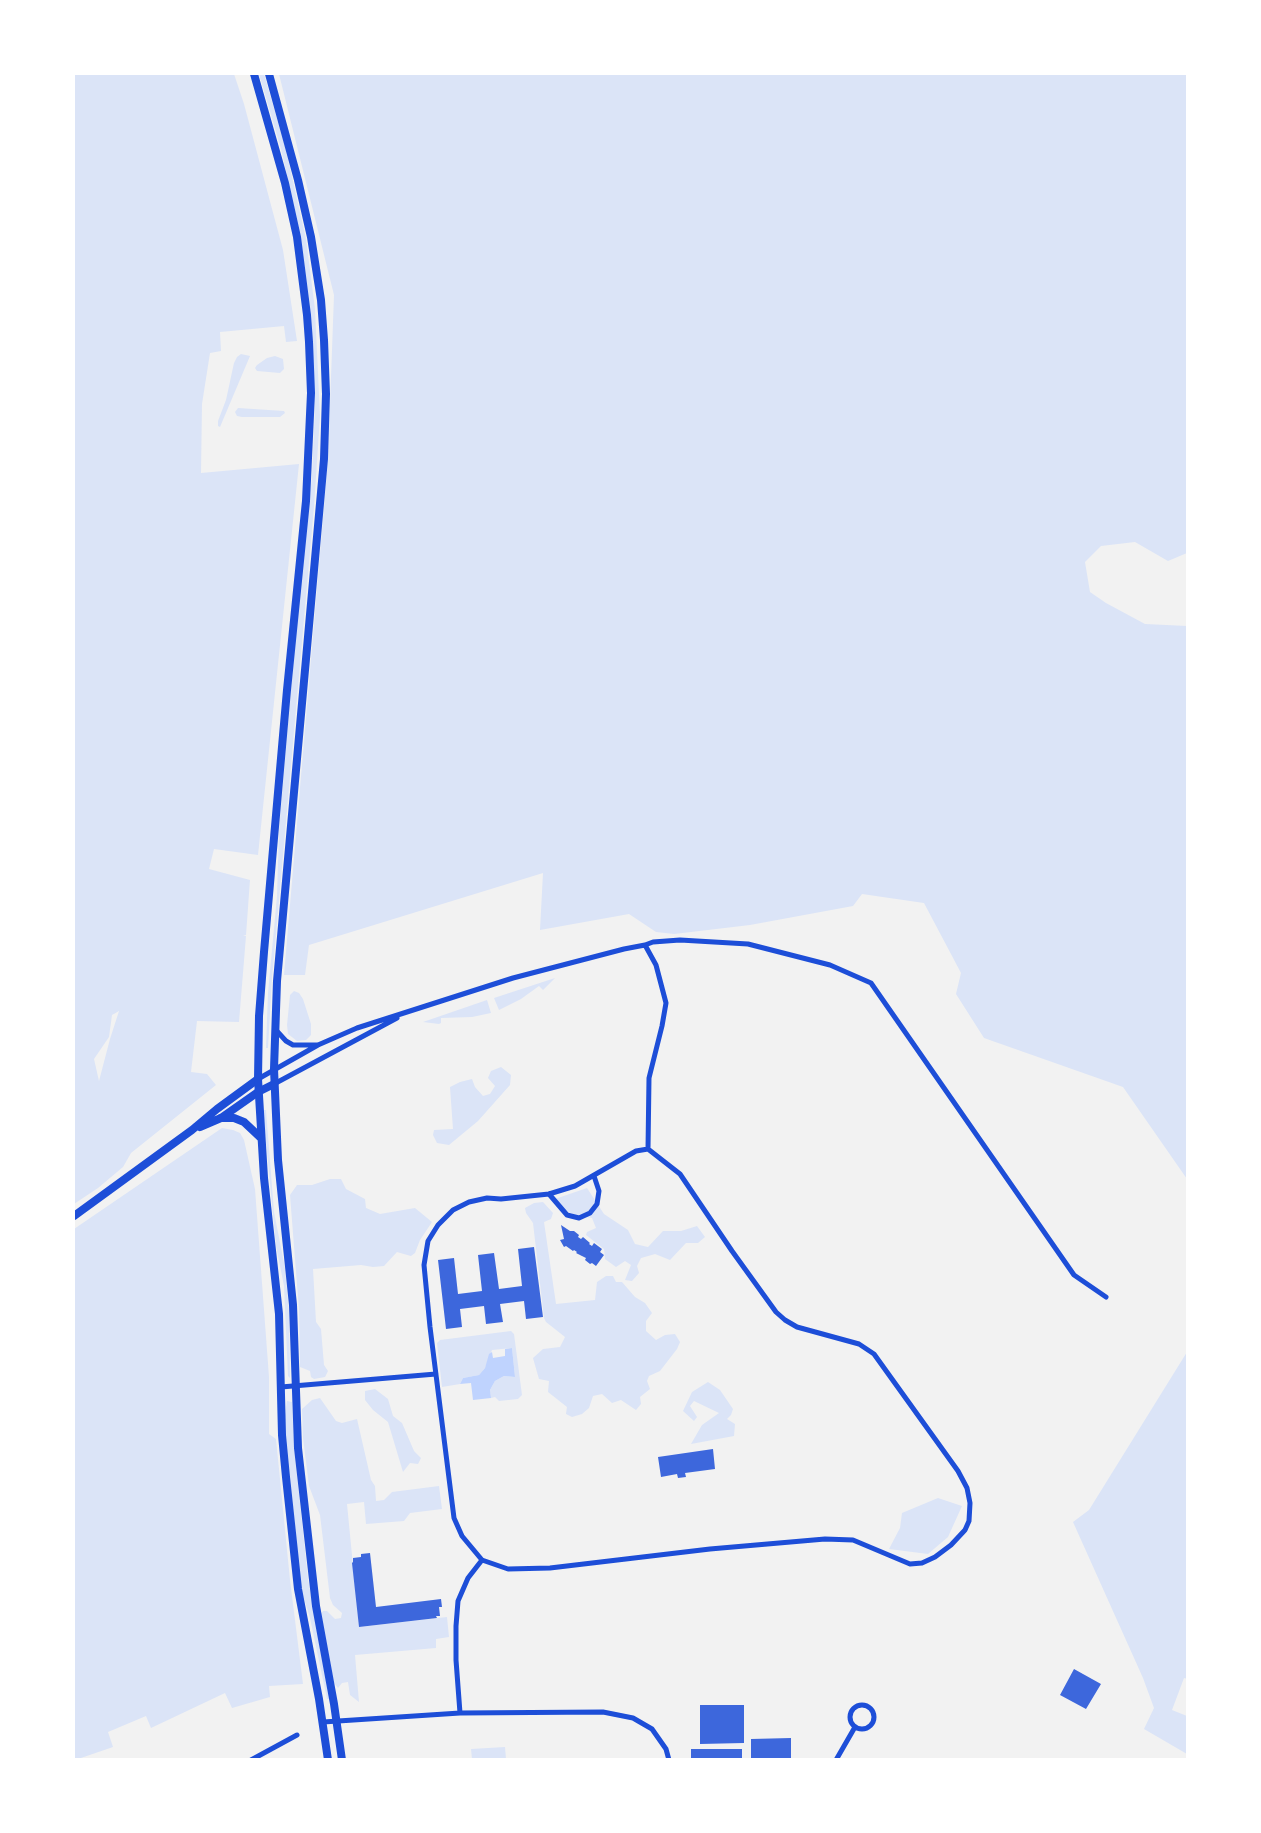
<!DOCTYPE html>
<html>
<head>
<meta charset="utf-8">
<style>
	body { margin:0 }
	#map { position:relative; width:1261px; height:1833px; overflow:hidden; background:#f2f2f2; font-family:"Asap Condensed",sans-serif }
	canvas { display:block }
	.frame { position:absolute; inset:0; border:75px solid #fff; pointer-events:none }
</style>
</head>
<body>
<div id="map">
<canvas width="1261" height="1833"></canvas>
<div class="frame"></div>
</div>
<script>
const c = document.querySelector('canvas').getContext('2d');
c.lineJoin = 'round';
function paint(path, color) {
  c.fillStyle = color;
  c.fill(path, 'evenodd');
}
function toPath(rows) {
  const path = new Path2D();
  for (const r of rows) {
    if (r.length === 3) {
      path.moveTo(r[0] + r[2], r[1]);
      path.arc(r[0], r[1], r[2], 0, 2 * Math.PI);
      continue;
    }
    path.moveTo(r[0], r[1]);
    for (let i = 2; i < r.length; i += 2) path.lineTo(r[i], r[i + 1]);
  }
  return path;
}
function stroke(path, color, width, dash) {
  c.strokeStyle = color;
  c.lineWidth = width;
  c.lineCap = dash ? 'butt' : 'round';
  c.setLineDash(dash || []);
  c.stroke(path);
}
paint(toPath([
	[74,74,234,74,244,104,283,250,297,341,286,342,284,326,220,332,221,351,210,353,202,404,201,473,299,464,258,855,214,849,209,869,250,880,246,935,243,936,246,936,239,1022,197,1021,191,1072,207,1074,216,1085,131,1153,123,1167,98,1188,74,1204],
	[119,1011,110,1039,99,1081,94,1059,109,1037,112,1015],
	[259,74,264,74,285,146,306,239,315,309,320,416,314,507,272,979,268,1048,266,1048,268,993,277,896,279,830,299,596,312,476,315,406,311,313,300,232,281,149],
	[279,74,1187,74,1187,553,1168,561,1135,542,1101,546,1085,562,1090,592,1106,603,1145,624,1187,626,1188,1094,1186,1096,1188,1098,1187,1179,1123,1087,984,1038,956,994,961,973,924,903,862,894,853,906,750,925,674,934,656,932,629,914,540,930,543,873,309,945,305,975,284,975,328,460,334,295],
	[241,354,250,356,220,427,218,426,218,421,226,400,234,363,237,357],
	[275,356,283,359,284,369,280,373,257,371,255,368,257,365,267,358],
	[238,408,284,411,285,413,280,417,242,417,237,416,235,412],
	[555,978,543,990,539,986,521,999,499,1010,494,998],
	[294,991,299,993,303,999,311,1024,311,1035,306,1040,297,1041,288,1034,287,1025,290,995],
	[487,1000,491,1013,472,1017,441,1018,441,1023,439,1024,423,1022],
	[501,1067,511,1075,510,1085,478,1121,449,1145,437,1143,433,1135,434,1130,453,1129,450,1087,460,1082,472,1079,475,1087,483,1096,490,1094,495,1086,488,1078,491,1071],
	[263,1110,266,1110,274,1212,285,1268,289,1313,290,1378,288,1376,284,1286,276,1246],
	[222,1128,233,1130,240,1133,244,1140,255,1189,269,1377,269,1434,276,1439,290,1580,303,1684,269,1686,270,1697,232,1708,225,1693,151,1728,146,1716,108,1732,113,1747,78,1759,74,1759,74,1229],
	[330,1179,341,1179,346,1189,365,1199,366,1208,380,1214,415,1208,432,1222,420,1240,415,1253,411,1256,397,1252,384,1266,373,1267,361,1265,313,1269,316,1322,321,1329,324,1365,328,1371,325,1377,314,1379,311,1377,310,1371,300,1367,300,1364,299,1310,290,1195,297,1185,312,1185],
	[587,1188,604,1214,628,1230,635,1244,648,1247,663,1231,681,1231,697,1226,705,1237,698,1243,686,1243,670,1260,655,1254,641,1258,637,1266,639,1273,632,1281,625,1280,631,1265,625,1261,616,1267,605,1259,604,1249,586,1235,587,1232,596,1228,592,1218,575,1215,565,1210,555,1199],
	[543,1202,553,1213,551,1219,544,1222,556,1304,595,1300,597,1282,606,1276,613,1276,616,1282,622,1282,635,1297,645,1303,652,1313,646,1321,646,1331,656,1340,665,1335,675,1334,680,1342,677,1349,660,1371,649,1376,647,1381,650,1389,640,1397,641,1404,636,1410,621,1400,612,1403,602,1394,593,1396,589,1408,582,1414,572,1417,566,1414,567,1407,548,1392,549,1381,539,1379,533,1358,543,1349,560,1347,565,1337,546,1322,544,1318,533,1223,526,1213,525,1208,534,1203],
	[511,1331,514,1334,522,1395,518,1399,499,1401,495,1397,491,1398,490,1390,495,1381,504,1376,515,1377,512,1348,492,1350,485,1368,479,1375,463,1378,460,1384,442,1387,437,1343,440,1340],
	[1187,1352,1188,1679,1184,1678,1172,1710,1187,1716,1187,1754,1144,1729,1154,1708,1143,1678,1073,1522,1089,1510],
	[708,1382,720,1390,733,1409,731,1415,727,1419,735,1424,734,1436,691,1444,702,1425,719,1413,694,1401,690,1406,697,1417,694,1421,683,1411,692,1392],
	[375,1389,388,1399,393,1416,402,1423,414,1451,421,1458,418,1464,410,1463,403,1472,388,1422,373,1410,365,1400,365,1391],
	[320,1398,336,1421,342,1423,357,1419,371,1480,375,1486,376,1501,384,1500,392,1492,439,1486,442,1509,410,1513,404,1521,366,1524,364,1502,347,1504,359,1627,447,1617,449,1637,436,1639,436,1648,355,1655,359,1702,350,1695,348,1682,342,1683,338,1688,334,1683,321,1614,323,1611,327,1611,335,1619,341,1618,342,1613,333,1605,330,1598,320,1515,309,1486,303,1438,302,1409,312,1400],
	[287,1401,292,1402,294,1447,308,1579,329,1699,327,1699,310,1618,301,1589,286,1434,285,1415],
	[938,1498,962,1506,948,1537,928,1554,889,1549,900,1528,902,1513],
	[505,1747,506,1759,472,1759,471,1749]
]), '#dbe4f7');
paint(toPath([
	[512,1348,515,1377,504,1376,495,1381,490,1390,491,1398,473,1400,471,1383,460,1384,463,1378,479,1375,485,1368,489,1354,492,1352,493,1358,505,1356,505,1349]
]), '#bfd3fe');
paint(toPath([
	[561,1225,570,1231,574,1231,579,1235,578,1237,581,1239,583,1237,590,1243,589,1244,592,1246,594,1243,602,1249,600,1252,604,1255,596,1266,592,1263,590,1264,585,1260,586,1258,576,1253,577,1252,574,1250,573,1251,566,1246,564,1247,560,1240,564,1239],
	[534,1247,543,1317,526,1319,524,1301,500,1304,503,1322,486,1324,484,1306,460,1309,462,1327,446,1329,438,1260,454,1258,458,1294,482,1291,478,1255,494,1253,499,1289,522,1286,518,1249],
	[713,1449,715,1469,685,1473,686,1477,678,1478,677,1474,661,1477,658,1457],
	[370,1553,376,1607,441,1599,442,1607,439,1607,440,1616,436,1616,437,1618,359,1627,352,1563,353,1562,353,1558,361,1557,361,1554],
	[1074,1669,1101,1684,1086,1709,1060,1695],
	[700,1705,744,1705,744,1743,700,1744],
	[791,1738,791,1760,751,1760,751,1739],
	[691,1749,742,1749,742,1760,691,1760]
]), '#3d67dc');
stroke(toPath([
	[645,945,656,965,666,1003,662,1026,649,1078,648,1149],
	[275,1029,286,1041,293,1045,317,1045],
	[258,1079,318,1045,357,1028,513,978,624,949,645,945,653,942,680,940,748,944,830,965,871,983,1074,1275,1106,1297],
	[274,1084,397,1018],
	[648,1149,680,1174,732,1251,776,1312,785,1320,797,1327,859,1344,874,1354,958,1471,967,1488,970,1503,969,1521,965,1530,951,1545,935,1557,922,1563,910,1564,853,1540,825,1539,710,1549,550,1568,508,1569,482,1560,462,1536,454,1518,430,1327,424,1265,428,1241,438,1225,453,1210,469,1202,487,1198,501,1199,549,1194,575,1186,636,1151,648,1149],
	[549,1194,567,1215,579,1218,590,1213,597,1204,599,1191,594,1176],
	[281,1387,436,1374],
	[862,1717,12],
	[460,1713,456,1660,456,1626,458,1601,468,1578,482,1560],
	[323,1722,460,1713,603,1712,633,1718,652,1729,666,1749,669,1760],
	[251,1760,297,1735],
	[836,1760,855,1727]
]), '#1d4ed8', 5);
stroke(toPath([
	[200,1127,221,1118,258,1092,274,1084],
	[74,1216,192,1130,217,1109,258,1079]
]), '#1d4ed8', 8);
stroke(toPath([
	[254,74,285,183,297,237,307,315,309,342,311,393,306,501,287,690,264,952,259,1016,258,1079,264,1178,279,1314,282,1435,286,1477,298,1589,319,1699,328,1760],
	[269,74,298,180,311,237,321,300,324,340,326,394,324,459,277,981,274,1069,278,1160,293,1305,298,1448,316,1606,334,1704,342,1760],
	[221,1118,234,1118,244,1122,261,1138]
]), '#1d4ed8', 8);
</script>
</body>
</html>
